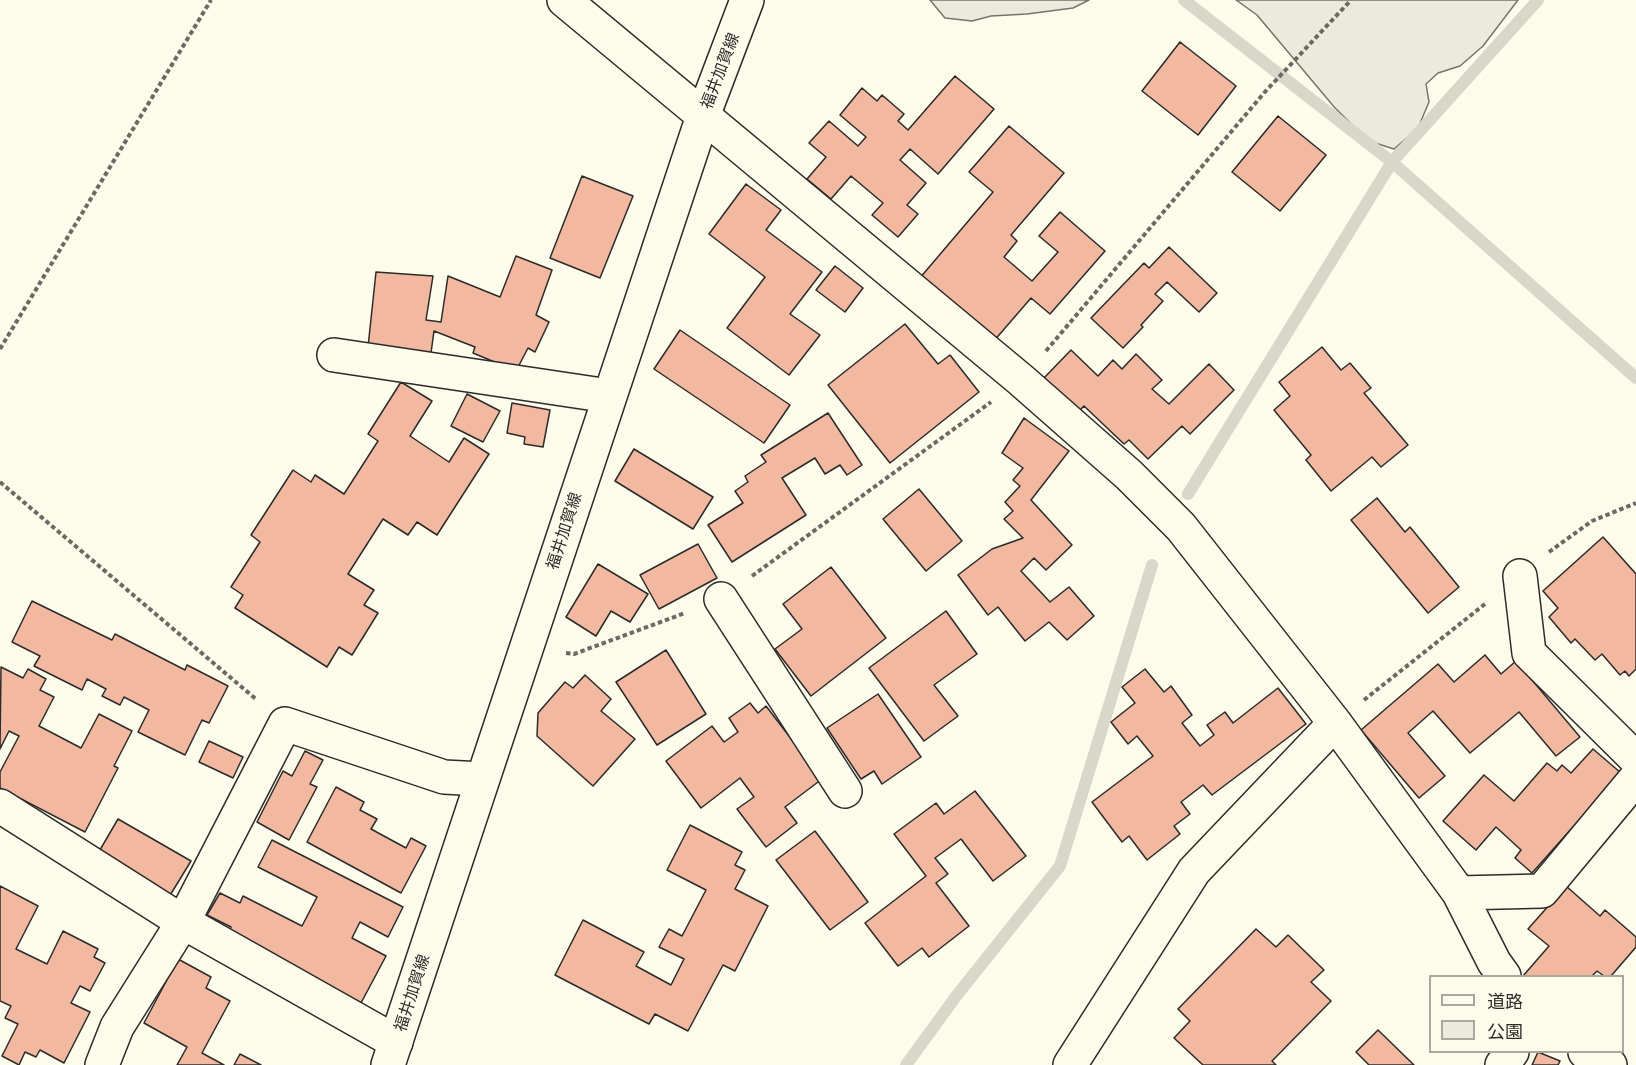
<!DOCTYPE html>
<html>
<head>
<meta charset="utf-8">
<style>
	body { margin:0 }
	#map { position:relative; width:1636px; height:1065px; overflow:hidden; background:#fdfbea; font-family:Barlow,"Noto Sans JP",sans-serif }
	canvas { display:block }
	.legend { position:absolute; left:1429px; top:975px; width:195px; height:78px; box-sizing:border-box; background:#fdfbea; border:2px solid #a9a89e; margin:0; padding:8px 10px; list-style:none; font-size:18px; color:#2b2b2b }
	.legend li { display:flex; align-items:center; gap:12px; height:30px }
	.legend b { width:30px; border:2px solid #a9a89e }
</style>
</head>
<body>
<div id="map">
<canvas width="1636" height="1065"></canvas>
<ul class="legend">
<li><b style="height:8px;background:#fdfbea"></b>道路</li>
<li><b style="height:16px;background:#ecebdb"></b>公園</li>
</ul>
</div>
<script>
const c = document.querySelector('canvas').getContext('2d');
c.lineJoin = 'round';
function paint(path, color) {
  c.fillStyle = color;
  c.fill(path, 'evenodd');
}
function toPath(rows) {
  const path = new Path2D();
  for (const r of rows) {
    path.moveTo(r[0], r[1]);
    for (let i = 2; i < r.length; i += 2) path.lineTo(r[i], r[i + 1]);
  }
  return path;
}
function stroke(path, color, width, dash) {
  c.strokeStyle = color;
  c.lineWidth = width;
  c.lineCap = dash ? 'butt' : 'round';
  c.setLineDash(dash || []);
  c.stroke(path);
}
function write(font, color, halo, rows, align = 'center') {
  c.font = font + ' Barlow,"Noto Sans JP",sans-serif';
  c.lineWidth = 4.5;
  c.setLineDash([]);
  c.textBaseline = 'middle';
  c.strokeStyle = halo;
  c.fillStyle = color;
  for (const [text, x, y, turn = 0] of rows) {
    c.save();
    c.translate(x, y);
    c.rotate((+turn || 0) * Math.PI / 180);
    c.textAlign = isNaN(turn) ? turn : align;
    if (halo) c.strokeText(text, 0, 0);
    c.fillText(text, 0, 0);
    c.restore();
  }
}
const green = toPath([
	[930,0,1089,0,1073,8,1027,14,991,16,972,21,945,18,930,0],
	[1236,0,1518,0,1483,46,1460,66,1438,73,1426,84,1429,102,1418,128,1394,149,1369,141,1335,108,1257,15,1236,0]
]);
paint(green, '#ecebdb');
stroke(green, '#74746e', 1.5);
stroke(toPath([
	[1184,0,1392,162,1636,378],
	[1188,494,1392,162,1538,0],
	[906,1065,957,995,1060,866,1152,565]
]), '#d8d7c9', 12);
const building = toPath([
	[1180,42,1236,86,1198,135,1142,91,1180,42],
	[955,76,994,109,938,174,910,149,900,160,926,183,907,205,918,214,898,237,872,215,883,203,851,176,831,199,807,179,826,157,809,143,829,121,858,146,866,137,840,115,862,88,877,101,882,95,904,114,898,121,908,130,955,76],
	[1278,116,1326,155,1280,211,1232,172,1278,116],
	[1009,126,1064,173,1011,235,1017,241,1004,257,1032,281,1058,252,1039,236,1060,212,1105,251,1050,314,1031,298,993,342,919,279,993,192,969,172,1009,126],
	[582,176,633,196,600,278,550,258,582,176],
	[746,184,781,210,766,230,822,272,790,314,820,335,789,375,727,328,765,277,709,234,746,184],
	[1169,247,1217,293,1199,312,1167,282,1155,294,1163,301,1141,325,1143,327,1123,348,1091,318,1144,263,1149,268,1169,247],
	[516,256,552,270,536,315,549,322,535,352,528,348,516,371,473,353,475,347,434,331,431,353,368,347,376,272,433,276,426,320,441,322,448,276,500,297,516,256],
	[835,266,863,288,845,312,816,290,835,266],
	[905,324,938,364,950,355,979,392,890,463,828,385,905,324],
	[680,330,790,405,764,443,654,369,680,330],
	[1322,347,1341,370,1350,363,1371,388,1364,393,1408,445,1381,467,1372,457,1331,491,1306,460,1311,455,1274,410,1290,396,1279,382,1322,347],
	[1071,350,1098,376,1113,360,1122,369,1136,354,1162,380,1152,389,1169,404,1209,364,1234,390,1190,434,1182,426,1148,459,1129,440,1124,444,1084,406,1078,412,1043,379,1071,350],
	[401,382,432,401,410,436,449,462,464,438,489,454,437,535,417,522,408,535,383,519,348,574,374,590,364,605,378,613,352,655,339,647,327,667,235,608,243,595,231,587,260,542,251,535,293,470,311,482,315,475,344,494,378,441,368,434,401,382],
	[467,394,500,411,483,442,451,426,467,394],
	[512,403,550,410,543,447,524,444,525,437,507,433,512,403],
	[828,413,862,465,847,475,840,465,825,474,815,458,782,478,806,515,732,562,708,525,743,503,735,491,748,482,745,476,766,462,761,455,828,413],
	[1024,418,1069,451,1031,500,1072,545,1046,570,1034,558,1021,571,1050,602,1069,587,1094,616,1067,640,1049,622,1025,641,998,607,988,615,958,575,992,549,1023,538,1004,519,1013,511,1005,502,1020,486,1013,480,1023,468,1002,453,1024,418],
	[634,449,713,497,693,529,615,481,634,449],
	[919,489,962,541,926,571,883,519,919,489],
	[1377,498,1405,532,1410,527,1459,587,1428,613,1351,520,1377,498],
	[1603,537,1636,574,1636,669,1629,676,1625,671,1620,675,1602,654,1595,660,1575,639,1571,643,1549,617,1558,608,1543,591,1603,537],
	[698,544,717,578,659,609,640,575,698,544],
	[598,564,648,594,630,622,611,611,596,636,566,617,598,564],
	[831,567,886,638,811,696,775,649,802,629,783,604,831,567],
	[32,601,112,640,115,634,185,670,187,665,228,686,209,723,202,720,185,755,138,732,149,710,124,697,120,705,102,696,106,689,87,679,82,690,34,666,40,656,12,642,32,601],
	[946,611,977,654,934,685,958,716,924,741,869,668,946,611],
	[666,650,706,714,657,745,616,682,666,650],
	[1485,655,1501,674,1516,661,1580,737,1556,756,1519,712,1470,753,1433,711,1408,733,1445,776,1419,798,1361,730,1438,664,1454,682,1485,655],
	[1,667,23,678,28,669,46,679,40,690,54,697,39,726,81,748,99,714,132,731,114,766,118,768,85,832,0,788,0,772,19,736,9,731,0,749,1,667],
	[1145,669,1164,692,1171,686,1192,715,1182,723,1200,746,1214,735,1207,725,1225,712,1233,723,1278,688,1306,724,1212,795,1203,785,1181,802,1190,814,1174,826,1180,834,1147,860,1129,836,1122,842,1092,802,1153,756,1137,736,1128,744,1111,722,1135,703,1122,687,1145,669],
	[585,675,611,699,601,711,635,739,593,786,537,736,538,713,565,682,573,688,585,675],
	[878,694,921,757,882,784,874,771,861,779,827,728,878,694],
	[750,703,758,713,766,706,822,779,785,807,797,823,766,847,737,809,754,797,740,778,701,808,666,761,712,726,724,742,738,732,729,718,750,703],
	[209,741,243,757,233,778,199,762,209,741],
	[1593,749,1621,773,1532,873,1515,858,1521,850,1496,827,1476,850,1443,821,1484,775,1514,801,1547,763,1557,771,1562,765,1571,773,1593,749],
	[305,751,323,760,310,784,317,787,289,840,257,822,283,771,292,776,305,751],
	[336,787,364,802,360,810,377,819,371,829,406,848,411,838,426,846,401,893,307,842,336,787],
	[975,791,1026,856,993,881,961,839,935,858,948,874,936,883,969,926,929,957,922,948,898,966,865,923,926,876,894,834,936,803,944,814,975,791],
	[118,819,191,861,169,897,97,855,118,819],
	[690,825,742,852,735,865,745,870,735,889,768,906,735,971,723,965,688,1031,655,1014,649,1024,555,975,583,920,644,952,636,966,671,985,684,959,659,947,669,929,682,936,706,890,667,870,690,825],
	[815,831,868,902,830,930,776,860,815,831],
	[272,840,403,907,388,937,360,922,352,938,386,956,361,1003,228,934,231,927,207,915,220,893,240,903,243,896,302,926,317,897,258,867,272,840],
	[0,886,38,906,16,949,47,964,63,931,98,949,94,957,105,963,90,991,80,986,71,1003,90,1012,64,1063,40,1050,36,1057,25,1052,19,1065,2,1056,18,1024,5,1018,11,1006,0,1001,0,886],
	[1566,886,1600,916,1605,910,1636,937,1636,947,1611,976,1604,976,1597,971,1592,976,1523,976,1549,946,1528,929,1566,886],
	[1256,929,1276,947,1288,935,1324,970,1311,982,1331,1001,1272,1061,1276,1065,1203,1065,1174,1038,1190,1021,1178,1009,1256,929],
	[178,959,211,977,206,988,230,1001,202,1053,224,1065,177,1065,187,1047,144,1023,178,959],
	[1378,1030,1414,1065,1369,1065,1356,1052,1378,1030],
	[1538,1052,1560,1061,1558,1065,1532,1065,1538,1052],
	[240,1054,261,1065,234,1065,240,1054]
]);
paint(building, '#f2b8a0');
stroke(building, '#2b2b2b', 1.5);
const minor = toPath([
	[564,0,1021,380,1129,475,1181,527,1335,723,1459,893,1494,962,1504,976],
	[334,355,609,396],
	[1520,576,1529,653,1636,759],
	[721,599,845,791],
	[0,806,183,922,396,1042],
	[1459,893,1542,891,1636,778],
	[1585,1052,1610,1065],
	[102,1065,117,1027,183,922,285,724,444,777,482,779],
	[1070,1065,1194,871,1335,723],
	[1502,1065,1512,1052]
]);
const major = toPath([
	[388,1065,703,116,747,0]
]);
stroke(minor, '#2b2b2b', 36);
stroke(major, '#2b2b2b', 36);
stroke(toPath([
	[0,349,211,0],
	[1046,351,1264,93,1351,0],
	[0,482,257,700],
	[1549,552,1592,521,1636,503],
	[752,576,991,402],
	[566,653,574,654,685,613],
	[1364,700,1485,604]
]), '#6a6964', 4, [4.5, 3]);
stroke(minor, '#fdfbea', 33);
stroke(major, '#fdfbea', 33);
write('16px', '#2b2b2b', '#fdfbea', [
	["福井加賀線",720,71,-69],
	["福井加賀線",564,531,-72],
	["福井加賀線",412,993,-72]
]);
</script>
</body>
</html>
